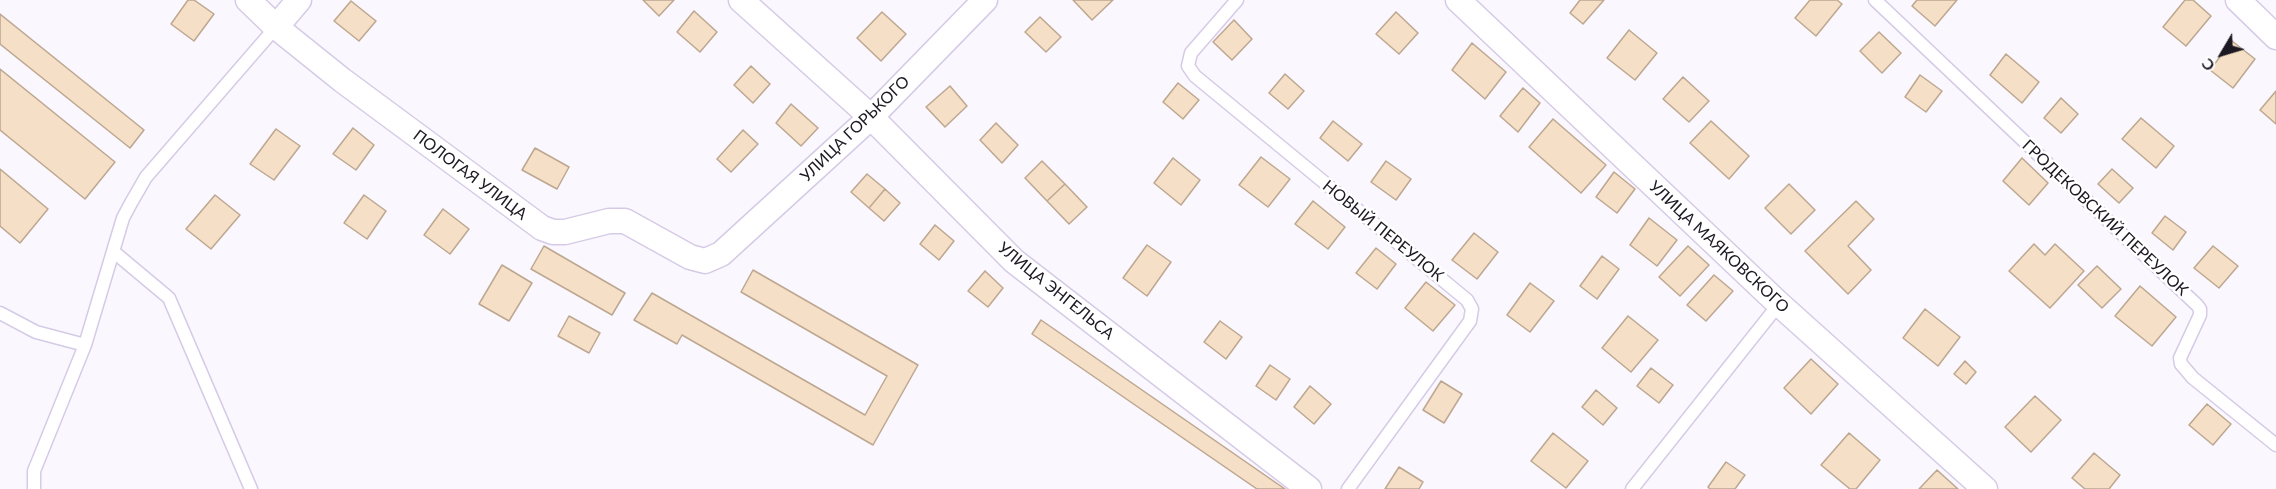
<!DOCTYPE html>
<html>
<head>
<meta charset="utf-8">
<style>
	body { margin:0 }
	#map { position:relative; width:2276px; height:489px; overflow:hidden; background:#faf8fe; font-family:Lato,sans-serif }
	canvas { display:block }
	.north { position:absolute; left:2192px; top:24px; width:60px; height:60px; -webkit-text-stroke:4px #fff; paint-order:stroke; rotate:232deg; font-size:16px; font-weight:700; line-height:24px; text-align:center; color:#1d1923 }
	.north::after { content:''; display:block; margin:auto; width:21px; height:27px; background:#1d1923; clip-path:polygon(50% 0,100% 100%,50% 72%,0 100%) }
</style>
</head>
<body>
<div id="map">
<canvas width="2276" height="489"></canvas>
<div class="north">С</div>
</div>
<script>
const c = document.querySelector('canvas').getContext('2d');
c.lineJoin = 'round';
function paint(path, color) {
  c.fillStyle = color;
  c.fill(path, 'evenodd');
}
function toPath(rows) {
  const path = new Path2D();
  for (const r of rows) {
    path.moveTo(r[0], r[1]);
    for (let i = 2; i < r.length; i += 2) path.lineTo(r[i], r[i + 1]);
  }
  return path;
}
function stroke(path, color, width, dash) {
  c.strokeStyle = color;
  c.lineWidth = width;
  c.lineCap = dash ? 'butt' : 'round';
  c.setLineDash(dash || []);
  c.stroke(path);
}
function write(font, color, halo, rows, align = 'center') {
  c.font = font + ' Lato,sans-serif';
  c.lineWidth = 5;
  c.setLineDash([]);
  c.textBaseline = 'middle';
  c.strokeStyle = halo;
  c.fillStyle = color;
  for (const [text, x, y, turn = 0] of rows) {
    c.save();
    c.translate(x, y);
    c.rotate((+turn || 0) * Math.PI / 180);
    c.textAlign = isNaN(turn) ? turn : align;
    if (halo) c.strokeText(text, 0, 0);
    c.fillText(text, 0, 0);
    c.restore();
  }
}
const building = toPath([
	[188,0,194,0,214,14,194,41,171,24,188,0],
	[643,0,674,0,659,16,643,0],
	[1073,0,1113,0,1092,20,1073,0],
	[1580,0,1604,0,1583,24,1570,13,1580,0],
	[1810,0,1837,0,1842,4,1816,36,1795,18,1810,0],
	[1917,0,1957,0,1935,26,1912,6,1917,0],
	[2185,0,2193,0,2211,16,2186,46,2163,27,2185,0],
	[351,1,376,21,359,41,334,21,351,1],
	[694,11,717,32,700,52,677,32,694,11],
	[882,12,906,34,881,61,857,38,882,12],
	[1396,12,1418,33,1399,54,1376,34,1396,12],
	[0,14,144,130,130,148,0,44,0,14],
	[1040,17,1061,37,1046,52,1025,32,1040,17],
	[1234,20,1252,39,1232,60,1213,42,1234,20],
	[1629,30,1657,53,1635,80,1607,58,1629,30],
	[1879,32,1901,53,1882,73,1860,51,1879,32],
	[2232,41,2255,59,2233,88,2210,70,2232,41],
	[1472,43,1506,72,1485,99,1452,70,1472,43],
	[2006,54,2039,82,2022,103,1990,75,2006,54],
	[751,66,770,84,753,103,734,85,751,66],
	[0,69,115,162,85,199,0,130,0,69],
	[1285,74,1304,91,1288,109,1269,93,1285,74],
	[1920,75,1942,91,1926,112,1905,97,1920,75],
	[1683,77,1709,101,1689,122,1663,99,1683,77],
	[1178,83,1199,100,1183,119,1163,102,1178,83],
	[950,86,967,106,945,127,926,107,950,86],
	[1523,88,1540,103,1518,132,1500,116,1523,88],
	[2276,91,2276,124,2260,110,2276,91],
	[2061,98,2078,114,2061,133,2044,118,2061,98],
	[791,104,818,128,801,146,776,123,791,104],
	[2141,118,2174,146,2156,168,2122,139,2141,118],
	[1553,119,1606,165,1581,193,1529,147,1553,119],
	[1333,121,1362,144,1348,161,1320,138,1333,121],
	[1711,121,1749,156,1729,179,1690,143,1711,121],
	[996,123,1018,145,1002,163,980,140,996,123],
	[353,128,374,145,356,170,333,154,353,128],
	[276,129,300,146,274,180,250,164,276,129],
	[743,130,758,144,731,172,717,159,743,130],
	[535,148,569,167,557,189,522,170,535,148],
	[1261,157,1290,179,1268,207,1239,185,1261,157],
	[1173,158,1200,180,1181,205,1154,183,1173,158],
	[2022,158,2048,183,2029,205,2003,181,2022,158],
	[1042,161,1065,184,1047,201,1025,178,1042,161],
	[1386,161,1411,179,1396,200,1371,182,1386,161],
	[0,169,48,209,20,243,0,226,0,169],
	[2112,169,2133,188,2119,203,2098,184,2112,169],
	[1614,172,1635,189,1617,213,1596,197,1614,172],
	[867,174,885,189,869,208,851,192,867,174],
	[1065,184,1087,207,1069,224,1047,201,1065,184],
	[1789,184,1815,210,1791,234,1765,208,1789,184],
	[885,189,900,203,884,221,869,208,885,189],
	[215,195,240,215,211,249,186,229,215,195],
	[364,195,386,211,367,239,344,223,364,195],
	[1313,201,1345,227,1328,249,1295,224,1313,201],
	[1856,201,1874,219,1848,246,1871,270,1848,294,1805,251,1856,201],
	[443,209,469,229,450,254,424,235,443,209],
	[2165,216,2186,232,2173,250,2152,233,2165,216],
	[1649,218,1677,240,1657,266,1630,245,1649,218],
	[935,225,954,241,939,260,920,244,935,225],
	[1474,233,1498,252,1477,279,1452,260,1474,233],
	[2034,244,2045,255,2055,244,2084,271,2050,308,2009,271,2034,244],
	[1147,245,1171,262,1147,296,1123,278,1147,245],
	[544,246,625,293,612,315,531,269,544,246],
	[1688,246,1709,265,1680,296,1659,277,1688,246],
	[2213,246,2238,266,2219,288,2194,268,2213,246],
	[1376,248,1396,264,1377,289,1356,273,1376,248],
	[1602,256,1619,269,1597,299,1580,286,1602,256],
	[502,265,532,283,509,321,479,304,502,265],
	[2097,266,2121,289,2102,308,2078,285,2097,266],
	[753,270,918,365,873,445,682,335,677,344,634,320,652,293,865,415,887,376,741,292,753,270],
	[985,271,1003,288,988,307,968,291,985,271],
	[1714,275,1733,291,1706,321,1687,305,1714,275],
	[1426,282,1455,305,1433,331,1405,308,1426,282],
	[1530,283,1554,301,1530,332,1507,315,1530,283],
	[2140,286,2176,317,2152,346,2115,316,2140,286],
	[1925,309,1960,337,1938,366,1903,338,1925,309],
	[569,316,600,333,589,353,558,336,569,316],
	[1628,316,1658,340,1631,372,1602,348,1628,316],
	[1041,320,1285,489,1257,489,1032,334,1041,320],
	[1220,321,1242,337,1226,359,1204,342,1220,321],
	[1811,359,1838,384,1811,414,1784,388,1811,359],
	[1965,361,1976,372,1966,384,1954,374,1965,361],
	[1270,365,1290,379,1276,400,1256,386,1270,365],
	[1651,368,1673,385,1659,403,1637,386,1651,368],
	[1441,381,1462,394,1444,423,1423,410,1441,381],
	[1310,386,1331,404,1314,424,1294,407,1310,386],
	[1596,390,1617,408,1603,425,1582,407,1596,390],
	[2035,396,2061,420,2031,452,2005,427,2035,396],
	[2207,404,2231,424,2213,445,2189,425,2207,404],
	[1553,433,1588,461,1566,488,1531,461,1553,433],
	[1849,433,1880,460,1856,489,1850,489,1821,465,1849,433],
	[2094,453,2120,475,2109,489,2085,489,2072,478,2094,453],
	[1726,462,1745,475,1735,489,1710,489,1708,487,1726,462],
	[1399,467,1423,482,1419,489,1385,489,1399,467],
	[1937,470,1958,489,1919,489,1937,470]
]);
paint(building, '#f6dfc7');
stroke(building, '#bda790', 1.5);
const lane = toPath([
	[1237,0,1191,53,1188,66,1195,76,1467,300,1472,309,1470,321,1348,489],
	[1875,0,2197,305,2200,309,2200,315,2180,358,2181,364,2193,378,2276,445],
	[114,252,169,298,251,489],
	[0,313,36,332,85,345],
	[34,489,34,471,85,345,123,218,131,203,146,177,276,27],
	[1632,489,1779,304]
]);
const street = toPath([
	[248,0,276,27,342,80,542,228,553,232,565,232,609,221,625,221,690,257,705,261,721,254,871,117,985,0],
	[741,0,871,117,1014,261,1309,489],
	[1458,0,1779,304,1985,489],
	[2238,0,2276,37],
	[276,27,299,0]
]);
stroke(lane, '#d6cae6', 15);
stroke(street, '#d6cae6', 27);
stroke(lane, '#fff', 12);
stroke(street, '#fff', 24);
write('16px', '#1d1923', '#fff', [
	["УЛИЦА ГОРЬКОГО",855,129,-44],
	["ПОЛОГАЯ УЛИЦА",470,175,37],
	["ГРОДЕКОВСКИЙ ПЕРЕУЛОК",2105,218,43],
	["НОВЫЙ ПЕРЕУЛОК",1383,231,39],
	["УЛИЦА МАЯКОВСКОГО",1719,247,43],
	["УЛИЦА ЭНГЕЛЬСА",1056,291,39]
]);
</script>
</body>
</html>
